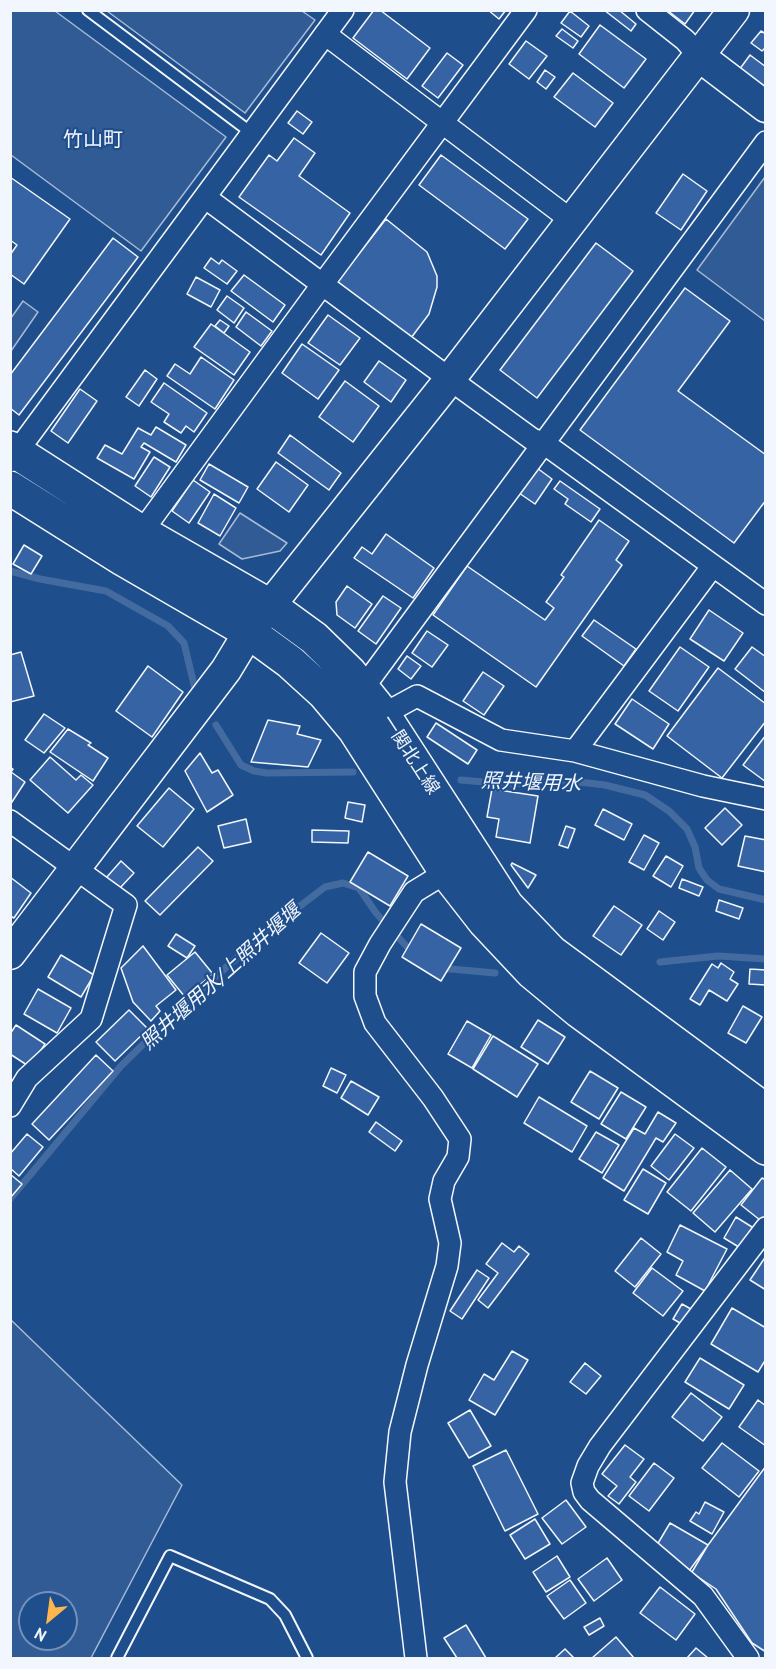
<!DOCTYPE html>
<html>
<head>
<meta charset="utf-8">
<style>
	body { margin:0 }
	#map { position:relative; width:776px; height:1669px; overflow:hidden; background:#1f4e8c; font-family:"PT Sans",sans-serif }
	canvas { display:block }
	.frame { position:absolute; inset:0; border:12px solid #f2f6ff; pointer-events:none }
	.north { position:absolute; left:18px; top:1591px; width:60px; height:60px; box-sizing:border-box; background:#1f4e8c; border:2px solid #7391ba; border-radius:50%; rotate:209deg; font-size:16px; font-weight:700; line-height:24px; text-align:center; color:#f2f6ff }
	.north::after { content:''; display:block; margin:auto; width:21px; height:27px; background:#ffb74d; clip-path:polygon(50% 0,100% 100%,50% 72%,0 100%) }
</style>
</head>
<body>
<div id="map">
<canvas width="776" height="1669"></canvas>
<div class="frame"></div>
<div class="north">N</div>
</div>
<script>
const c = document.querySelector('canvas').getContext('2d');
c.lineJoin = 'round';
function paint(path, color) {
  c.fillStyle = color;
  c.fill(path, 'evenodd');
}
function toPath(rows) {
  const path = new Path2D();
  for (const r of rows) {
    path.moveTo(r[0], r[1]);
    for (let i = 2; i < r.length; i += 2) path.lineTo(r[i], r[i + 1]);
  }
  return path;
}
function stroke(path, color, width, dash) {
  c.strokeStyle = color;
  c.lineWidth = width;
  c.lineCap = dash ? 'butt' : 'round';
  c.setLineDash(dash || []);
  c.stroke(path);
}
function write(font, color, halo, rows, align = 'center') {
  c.font = font + ' "PT Sans","Noto Sans JP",sans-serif';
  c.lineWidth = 4.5;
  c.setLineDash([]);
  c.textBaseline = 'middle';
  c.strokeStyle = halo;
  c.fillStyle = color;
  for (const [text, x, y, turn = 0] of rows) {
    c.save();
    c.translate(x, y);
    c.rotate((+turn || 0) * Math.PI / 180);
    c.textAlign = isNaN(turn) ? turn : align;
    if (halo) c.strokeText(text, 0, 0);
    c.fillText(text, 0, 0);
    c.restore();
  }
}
const built = toPath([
	[11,10,55,11,226,137,141,251,11,155,11,10],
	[107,11,302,11,315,20,245,113,107,11],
	[765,177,765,321,697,270,765,177],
	[23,301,38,312,11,351,11,318,23,301],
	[240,513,287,543,280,551,242,559,219,544,240,513],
	[10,1319,182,1485,91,1658,11,1658,10,1319],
	[30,1603,66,1603,66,1639,30,1639,30,1603]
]);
paint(built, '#305b95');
stroke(built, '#a8bbd7', 1.5);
stroke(toPath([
	[10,571,40,579,106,591,168,626,184,643,195,689],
	[216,725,241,765,254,771,267,773,353,772],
	[461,780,507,784,551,781,579,782,605,785,645,795,669,811,687,829,695,847,699,868,707,880,719,889,766,900],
	[660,962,718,956,766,959],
	[440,968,495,973],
	[10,1199,121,1066,181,1007,271,928,325,887,343,883,359,888,376,913,408,948,413,951]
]), '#446ba0', 7);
const building = toPath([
	[374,10,380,10,430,48,407,79,353,38,374,10],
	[488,10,506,10,499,19,488,10],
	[604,10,619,10,636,24,631,31,604,10],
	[667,10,695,10,685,24,667,10],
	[570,11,589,26,581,37,561,23,570,11],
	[600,25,646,59,624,88,579,54,600,25],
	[562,29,578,41,573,48,556,36,562,29],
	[761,31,766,34,766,47,762,51,751,43,761,31],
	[526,41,547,56,529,79,509,64,526,41],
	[447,53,463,65,438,98,422,86,447,53],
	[750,55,766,67,766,90,739,70,750,55],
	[545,70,555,77,546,89,537,82,545,70],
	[573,73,613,103,595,127,554,97,573,73],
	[297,111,312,122,303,134,288,123,297,111],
	[294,138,315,153,299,176,350,213,321,255,239,197,269,155,277,161,294,138],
	[441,155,528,219,505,249,419,185,441,155],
	[683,174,707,191,681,230,656,213,683,174],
	[10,177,70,219,24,284,10,274,10,255,17,245,10,240,10,177],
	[386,219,427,252,437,276,437,287,429,314,411,338,337,282,386,219],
	[113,238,138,257,19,415,10,408,10,375,113,238],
	[596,243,633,271,537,398,500,370,596,243],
	[211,258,219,264,222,260,237,271,227,284,204,268,211,258],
	[244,275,285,305,273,322,231,291,244,275],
	[196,277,220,290,211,307,187,294,196,277],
	[685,288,730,321,678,391,766,455,766,500,734,543,580,430,685,288],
	[227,296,244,308,234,323,217,310,227,296],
	[246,312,272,331,261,346,236,327,246,312],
	[328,315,360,338,340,365,308,343,328,315],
	[220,320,229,326,224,333,215,326,220,320],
	[211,324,250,352,234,375,194,347,211,324],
	[302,344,339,370,318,399,282,373,302,344],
	[201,357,234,380,215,409,167,376,175,364,190,374,201,357],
	[379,361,406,380,391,402,364,382,379,361],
	[145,370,157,379,139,406,126,397,145,370],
	[345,381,379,406,353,442,319,417,345,381],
	[164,383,207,413,194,432,186,426,181,433,164,422,169,414,151,402,164,383],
	[80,389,97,401,68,443,51,431,80,389],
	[156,427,186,445,176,462,144,443,141,447,150,452,134,479,97,458,105,445,122,454,138,428,151,435,156,427],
	[290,435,341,473,329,490,278,453,290,435],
	[154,457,170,467,151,497,135,486,154,457],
	[276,462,308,485,289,512,257,489,276,462],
	[209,464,248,487,239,503,200,480,209,464],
	[537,468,552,479,535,504,519,493,537,468],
	[193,480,210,492,189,523,172,511,193,480],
	[560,481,600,509,591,522,565,504,568,499,554,489,560,481],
	[214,494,236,508,220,536,198,523,214,494],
	[599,520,629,541,616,560,622,565,536,687,433,615,467,566,545,620,554,608,546,602,564,577,561,575,599,520],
	[386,534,434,568,413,598,354,558,362,547,372,554,386,534],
	[24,545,42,556,31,574,13,564,24,545],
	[347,586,372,604,355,628,337,615,336,602,347,586],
	[383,596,401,608,376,644,358,631,383,596],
	[709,610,743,633,724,661,690,639,709,610],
	[594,620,636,649,624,666,582,636,594,620],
	[427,631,448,645,432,667,412,653,427,631],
	[680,647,709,667,678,711,649,691,680,647],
	[752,647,766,657,766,693,735,669,752,647],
	[21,652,34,696,10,702,10,655,21,652],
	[407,656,421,666,411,679,398,669,407,656],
	[148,666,183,692,152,737,116,711,148,666],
	[718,668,766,704,766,721,722,778,667,736,718,668],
	[483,672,504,686,484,715,463,701,483,672],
	[632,699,669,724,653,749,615,724,632,699],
	[44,714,65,728,44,753,25,740,44,714],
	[268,720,300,726,297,734,321,740,308,767,251,762,268,720],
	[436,723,477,750,468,764,427,737,436,723],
	[68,729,91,743,88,745,108,758,93,781,50,752,68,729],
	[766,735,766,782,743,765,766,735],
	[200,753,212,773,218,770,233,795,207,812,185,771,200,753],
	[50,757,76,780,81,775,93,785,68,813,30,780,50,757],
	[10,767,13,769,11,772,25,782,10,805,10,767],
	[169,788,194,809,163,847,137,826,169,788],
	[492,789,538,796,530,843,496,837,499,819,487,817,492,789],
	[348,802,365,805,362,822,345,818,348,802],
	[725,808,742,825,722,845,705,828,725,808],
	[603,809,632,824,624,840,595,825,603,809],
	[246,819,251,842,224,848,218,826,246,819],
	[566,826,575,829,568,848,559,845,566,826],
	[312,830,349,831,348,843,312,842,312,830],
	[644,835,659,843,644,870,629,862,644,835],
	[745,836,766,840,766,872,738,866,745,836],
	[198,847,213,861,160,915,145,901,198,847],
	[368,852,408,876,390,906,350,882,368,852],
	[666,856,683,866,671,887,653,876,666,856],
	[121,861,134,873,119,889,106,878,121,861],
	[512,863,536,875,528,888,511,865,512,863],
	[10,877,31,893,14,918,10,916,10,877],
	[682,879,703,887,699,896,679,888,682,879],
	[719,900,743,908,739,919,716,911,719,900],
	[614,906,642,925,621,955,593,936,614,906],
	[659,911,675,922,663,940,647,929,659,911],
	[421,924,461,948,441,981,402,957,421,924],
	[321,933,349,953,327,983,299,963,321,933],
	[176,934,195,946,187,958,168,946,176,934],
	[143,946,176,990,156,1006,160,1011,151,1021,133,1002,121,968,143,946],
	[195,952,213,974,185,997,167,975,195,952],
	[61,955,94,975,81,997,48,977,61,955],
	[721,963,734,972,730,979,738,984,727,1001,709,990,700,1005,690,999,712,964,718,968,721,963],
	[750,969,766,970,766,985,749,984,750,969],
	[38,989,71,1008,57,1033,24,1014,38,989],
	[743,1006,762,1017,746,1043,728,1033,743,1006],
	[129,1010,148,1029,115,1061,96,1042,129,1010],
	[538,1020,565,1037,548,1064,521,1047,538,1020],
	[467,1021,491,1035,472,1068,448,1054,467,1021],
	[16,1025,45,1044,30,1067,10,1054,10,1034,16,1025],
	[493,1036,538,1064,517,1097,473,1069,493,1036],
	[96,1055,113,1071,49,1140,32,1124,96,1055],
	[331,1068,346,1075,337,1093,323,1086,331,1068],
	[590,1071,618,1088,599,1119,571,1102,590,1071],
	[351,1081,379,1097,368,1115,341,1098,351,1081],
	[621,1092,646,1107,626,1139,601,1124,621,1092],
	[539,1097,587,1126,572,1152,524,1123,539,1097],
	[658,1112,676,1123,663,1142,656,1138,624,1191,603,1178,634,1128,645,1134,658,1112],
	[376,1122,402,1141,395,1151,369,1132,376,1122],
	[596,1132,619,1145,602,1173,579,1159,596,1132],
	[27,1134,43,1147,19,1176,10,1168,10,1154,27,1134],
	[675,1134,694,1148,669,1180,651,1166,675,1134],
	[702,1148,726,1167,691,1211,667,1192,702,1148],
	[643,1169,666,1183,648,1214,624,1200,643,1169],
	[730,1170,752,1189,715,1232,693,1213,730,1170],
	[10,1174,22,1184,11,1197,10,1197,10,1174],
	[762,1178,766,1180,765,1224,741,1205,762,1178],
	[736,1217,760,1232,747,1252,724,1238,736,1217],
	[680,1225,727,1249,705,1291,676,1275,683,1261,667,1252,680,1225],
	[641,1238,661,1254,635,1287,615,1271,641,1238],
	[502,1243,514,1252,519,1246,529,1254,488,1308,478,1300,498,1273,486,1264,502,1243],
	[766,1256,766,1290,750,1280,766,1256],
	[652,1268,683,1291,663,1316,633,1293,652,1268],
	[477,1270,489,1278,462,1319,450,1311,477,1270],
	[682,1304,698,1313,689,1328,673,1319,682,1304],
	[732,1308,766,1328,766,1359,758,1372,711,1344,732,1308],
	[512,1351,528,1360,495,1415,469,1400,484,1374,494,1380,512,1351],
	[700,1358,744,1385,729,1409,685,1382,700,1358],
	[585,1363,601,1376,586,1394,570,1382,585,1363],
	[691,1393,722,1417,703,1441,672,1417,691,1393],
	[758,1400,766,1406,766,1446,739,1427,758,1400],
	[470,1410,491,1446,469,1458,448,1423,470,1410],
	[722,1443,759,1471,739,1497,702,1468,722,1443],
	[625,1445,644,1459,630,1477,636,1482,619,1504,608,1496,617,1486,602,1474,625,1445],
	[506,1450,538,1514,505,1531,473,1466,506,1450],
	[654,1463,674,1478,649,1511,629,1496,654,1463],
	[766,1466,766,1652,752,1643,716,1589,689,1571,766,1466],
	[566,1500,586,1527,562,1544,542,1518,566,1500],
	[705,1502,724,1512,712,1534,690,1521,696,1512,699,1514,705,1502],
	[535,1519,550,1544,525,1559,510,1535,535,1519],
	[670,1523,708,1545,692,1572,654,1550,670,1523],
	[557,1556,570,1577,546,1592,533,1572,557,1556],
	[607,1558,622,1580,594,1601,578,1579,607,1558],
	[570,1580,586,1603,564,1619,547,1596,570,1580],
	[660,1587,695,1614,676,1640,640,1613,660,1587],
	[600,1618,604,1626,589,1635,584,1627,600,1618],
	[466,1625,486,1658,457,1658,444,1638,466,1625],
	[616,1637,634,1658,592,1658,616,1637],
	[696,1648,708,1658,687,1658,696,1648],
	[565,1649,574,1658,555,1658,565,1649]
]);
paint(building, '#3563a3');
stroke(building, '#f2f6ff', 1.5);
const lane = toPath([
	[88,10,253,134],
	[117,1658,170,1556,270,1599,285,1615,307,1658]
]);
const street = toPath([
	[647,10,685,40,699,56],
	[325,34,571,220],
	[206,198,466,391,532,439,545,444,766,604],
	[10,461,343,10],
	[135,541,322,285,526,10],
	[363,688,766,142],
	[373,720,417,696,501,740,575,751,703,786,766,799],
	[575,751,712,567],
	[10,821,126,905,91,1019,27,1078,10,1106],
	[416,1658,395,1482,400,1432,417,1365,447,1266,450,1243,440,1199,444,1181,458,1157,460,1139,433,1098,375,1023,365,996,365,972,380,944,414,892,455,867],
	[748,1658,703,1596,590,1500,584,1492,582,1483,588,1466,600,1446,766,1228]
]);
const secondary = toPath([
	[699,56,766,107],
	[10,954,226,670,249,632,450,379,734,10]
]);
const primary = toPath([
	[10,448,141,532,270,606,314,638,350,673,383,714,507,906,551,952,766,1111],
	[10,488,123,559,249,632,290,662,324,693,355,730,446,872,485,922,532,972,579,1011,766,1148]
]);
stroke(lane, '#f2f6ff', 14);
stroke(street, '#f2f6ff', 24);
stroke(secondary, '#f2f6ff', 33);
stroke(primary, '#f2f6ff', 36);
stroke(lane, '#1f4e8c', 10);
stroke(street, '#1f4e8c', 21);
stroke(secondary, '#1f4e8c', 30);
stroke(primary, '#1f4e8c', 33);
write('18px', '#f2f6ff', '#1f4e8c', [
	["一関北上線",410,755,57]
]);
write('20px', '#f2f6ff', '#1f4e8c', [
	["竹山町",93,140]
]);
write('italic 20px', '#f2f6ff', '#1f4e8c', [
	["照井堰用水",531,783,2],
	["照井堰用水/上照井堰堰",221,977,-42]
]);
</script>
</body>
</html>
